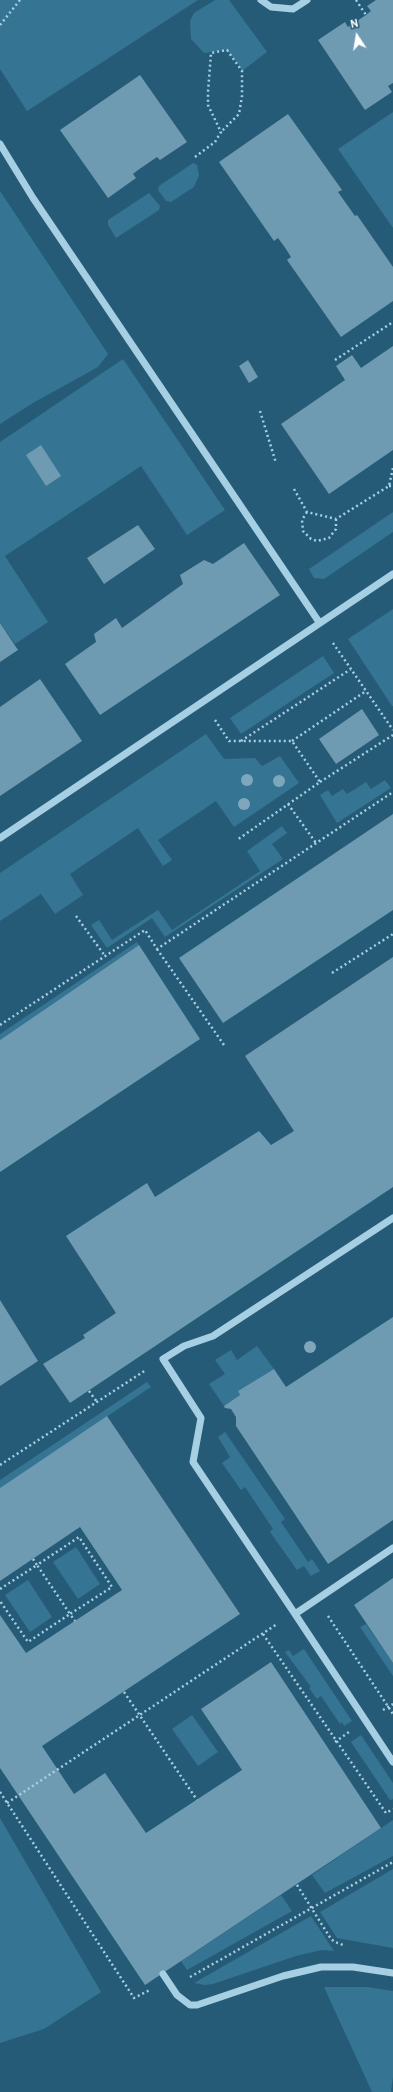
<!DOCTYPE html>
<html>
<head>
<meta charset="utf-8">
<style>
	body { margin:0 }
	#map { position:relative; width:393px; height:2092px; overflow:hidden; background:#255b77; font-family:Overpass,sans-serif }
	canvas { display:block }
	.north { position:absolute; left:337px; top:16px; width:40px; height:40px; -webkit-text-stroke:3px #255b77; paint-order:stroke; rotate:348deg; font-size:11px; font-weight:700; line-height:16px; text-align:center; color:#fff }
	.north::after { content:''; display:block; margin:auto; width:14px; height:18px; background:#fff; clip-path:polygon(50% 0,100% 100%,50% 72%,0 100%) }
</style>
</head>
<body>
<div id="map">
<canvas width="393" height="2092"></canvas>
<div class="north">N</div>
</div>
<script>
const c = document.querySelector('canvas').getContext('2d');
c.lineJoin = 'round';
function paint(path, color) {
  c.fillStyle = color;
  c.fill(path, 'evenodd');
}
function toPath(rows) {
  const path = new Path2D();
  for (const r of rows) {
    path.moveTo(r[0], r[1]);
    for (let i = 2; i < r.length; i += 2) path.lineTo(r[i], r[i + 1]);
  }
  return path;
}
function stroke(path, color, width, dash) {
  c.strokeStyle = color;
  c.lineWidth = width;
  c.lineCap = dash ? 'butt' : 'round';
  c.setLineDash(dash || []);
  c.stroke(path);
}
paint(toPath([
	[0,0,198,0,27,111,0,69],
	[215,0,229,0,267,52,242,71,239,65,227,50,204,53,191,39,190,21,194,13],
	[393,112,393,228,338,149],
	[193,163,197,165,199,175,194,187,171,202,166,201,158,190,159,186],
	[0,191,108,354,98,367,33,403,0,424],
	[149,193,160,206,159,210,116,238,108,225,108,220],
	[123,359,225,510,187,535,141,466,5,556,48,622,15,644,0,623,0,442],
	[393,512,393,532,324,579,314,578,309,569],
	[393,609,393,706,392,706,348,639],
	[323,656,334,673,241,734,230,718],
	[206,734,224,759,255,758,262,766,280,756,299,783,234,827,216,801,158,840,172,860,163,866,138,828,70,874,83,895,55,914,41,894,0,921,0,873],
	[385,780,391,788,337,823,320,795,328,790,332,796,343,789,347,794,366,782,371,789],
	[282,826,287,833,272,844,283,859,165,937,152,918,107,948,91,925,99,920,112,940,158,910,172,930,260,871,247,851],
	[137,942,139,945,0,1040,0,1034],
	[257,1346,274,1369,238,1391,240,1395,224,1406,209,1384,225,1374,215,1360,231,1350,237,1360],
	[147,1382,151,1387,0,1488,0,1480],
	[225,1432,285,1519,281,1522,308,1562,312,1559,320,1571,311,1576,304,1566,297,1570,270,1532,273,1529,245,1487,241,1490,222,1463,230,1457,218,1437],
	[76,1547,100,1584,78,1599,53,1562],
	[28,1580,52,1617,30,1632,5,1595],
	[366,1624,393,1663,393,1676,360,1627],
	[304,1649,352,1721,344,1726,342,1722,340,1724,321,1696,317,1699,309,1688,311,1687,285,1652,289,1650,293,1656],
	[192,1715,218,1752,198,1766,172,1729],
	[361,1735,393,1783,393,1799,390,1800,351,1742],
	[0,1818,101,1992,44,2029,0,2043],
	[393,1820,393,1856,325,1893,312,1875],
	[393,1869,393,1948,337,1938,320,1912],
	[281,1895,292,1911,187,1970,181,1961],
	[311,1916,334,1951,322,1950,296,1956,213,1984,205,1985,194,1983],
	[324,1987,367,1987,393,1991,393,2077,391,2092,372,2092]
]), '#357493');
paint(toPath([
	[376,0,393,0,393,83,388,86,392,92,365,110,318,40,345,22,348,27,366,15,371,11,367,6],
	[140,75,187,142,160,160,157,157,138,170,133,174,136,178,108,198,60,130],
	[288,114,342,190,338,192,355,216,357,215,393,267,393,301,341,337,287,260,291,257,286,249,278,238,274,241,219,162],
	[393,346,393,450,329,494,281,424,345,380,336,366,352,355,361,368],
	[248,360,258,377,249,383,239,366],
	[41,445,61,476,46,486,26,455],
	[138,525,155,549,104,584,87,558],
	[244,543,280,595,100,715,65,664,96,642,94,634,116,618,122,628,183,584,180,575,204,560,213,564],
	[0,623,18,650,0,662],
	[40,679,82,741,0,796,0,707],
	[362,709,379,735,336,764,319,739],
	[393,814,393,910,223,1023,179,958],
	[139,945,200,1039,0,1172,0,1040],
	[393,957,393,1187,70,1403,43,1364,85,1338,83,1335,116,1313,66,1236,147,1183,155,1197,259,1131,271,1145,294,1131,245,1056],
	[0,1300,38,1361,0,1386],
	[393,1317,393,1520,328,1564,236,1426,236,1417,231,1409,225,1408,224,1406,240,1395,238,1391,274,1369,286,1387],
	[107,1416,240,1614,42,1746,74,1794,105,1773,146,1833,242,1770,201,1709,271,1662,381,1828,145,1985,0,1768,0,1615,26,1653,122,1590,80,1527,0,1581,0,1488],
	[393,1578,393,1663,354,1605]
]), '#6e9bb2');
stroke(toPath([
	[356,0,366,15],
	[0,25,20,0],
	[195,157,215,142,221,132,208,105,208,92,211,53,227,50,242,71,242,96,239,114,221,132],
	[335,360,393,322],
	[260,411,276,463],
	[389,486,393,486],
	[294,489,307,512,336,519,389,486,393,468],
	[307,512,302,520,303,531,311,539,317,541,329,538,336,529,336,519],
	[333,643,393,730],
	[215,720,229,741,292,741,320,782,237,840],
	[241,741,351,669],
	[292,741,366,691],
	[320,782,393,735],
	[288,804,316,843],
	[76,916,105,956],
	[157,949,224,1045],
	[332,973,393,934],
	[0,1025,145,930,157,949,393,792],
	[89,1391,97,1402],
	[0,1465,146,1370],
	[33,1559,37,1565,79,1537,112,1587,70,1614,75,1621],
	[0,1589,37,1565,70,1614,28,1642,0,1601],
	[328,1616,393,1714],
	[263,1634,386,1813,393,1809],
	[124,1692,197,1800],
	[383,1710,393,1704],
	[335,1742,349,1732],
	[0,1792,134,1998,150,1990],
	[7,1803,277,1624],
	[297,1885,331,1939,335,1942,343,1945],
	[190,1977,393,1862]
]), '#a6cfe3', 2.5, [2, 3]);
stroke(toPath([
	[261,0,271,7,293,9,307,0],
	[0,144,33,198,319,622],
	[0,838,393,574],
	[393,1548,295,1614,393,1762],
	[295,1614,193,1462,201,1418,163,1359,184,1346,213,1336,393,1218],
	[163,1974,177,1995,190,2005,197,2005,283,1976,321,1967,353,1967,393,1973]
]), '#a6cfe3', 7);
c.fillStyle = '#7fa7bb';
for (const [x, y] of [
	[247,780],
	[279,781],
	[244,804],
	[310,1347]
]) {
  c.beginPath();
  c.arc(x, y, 6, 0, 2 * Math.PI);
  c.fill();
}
</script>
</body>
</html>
